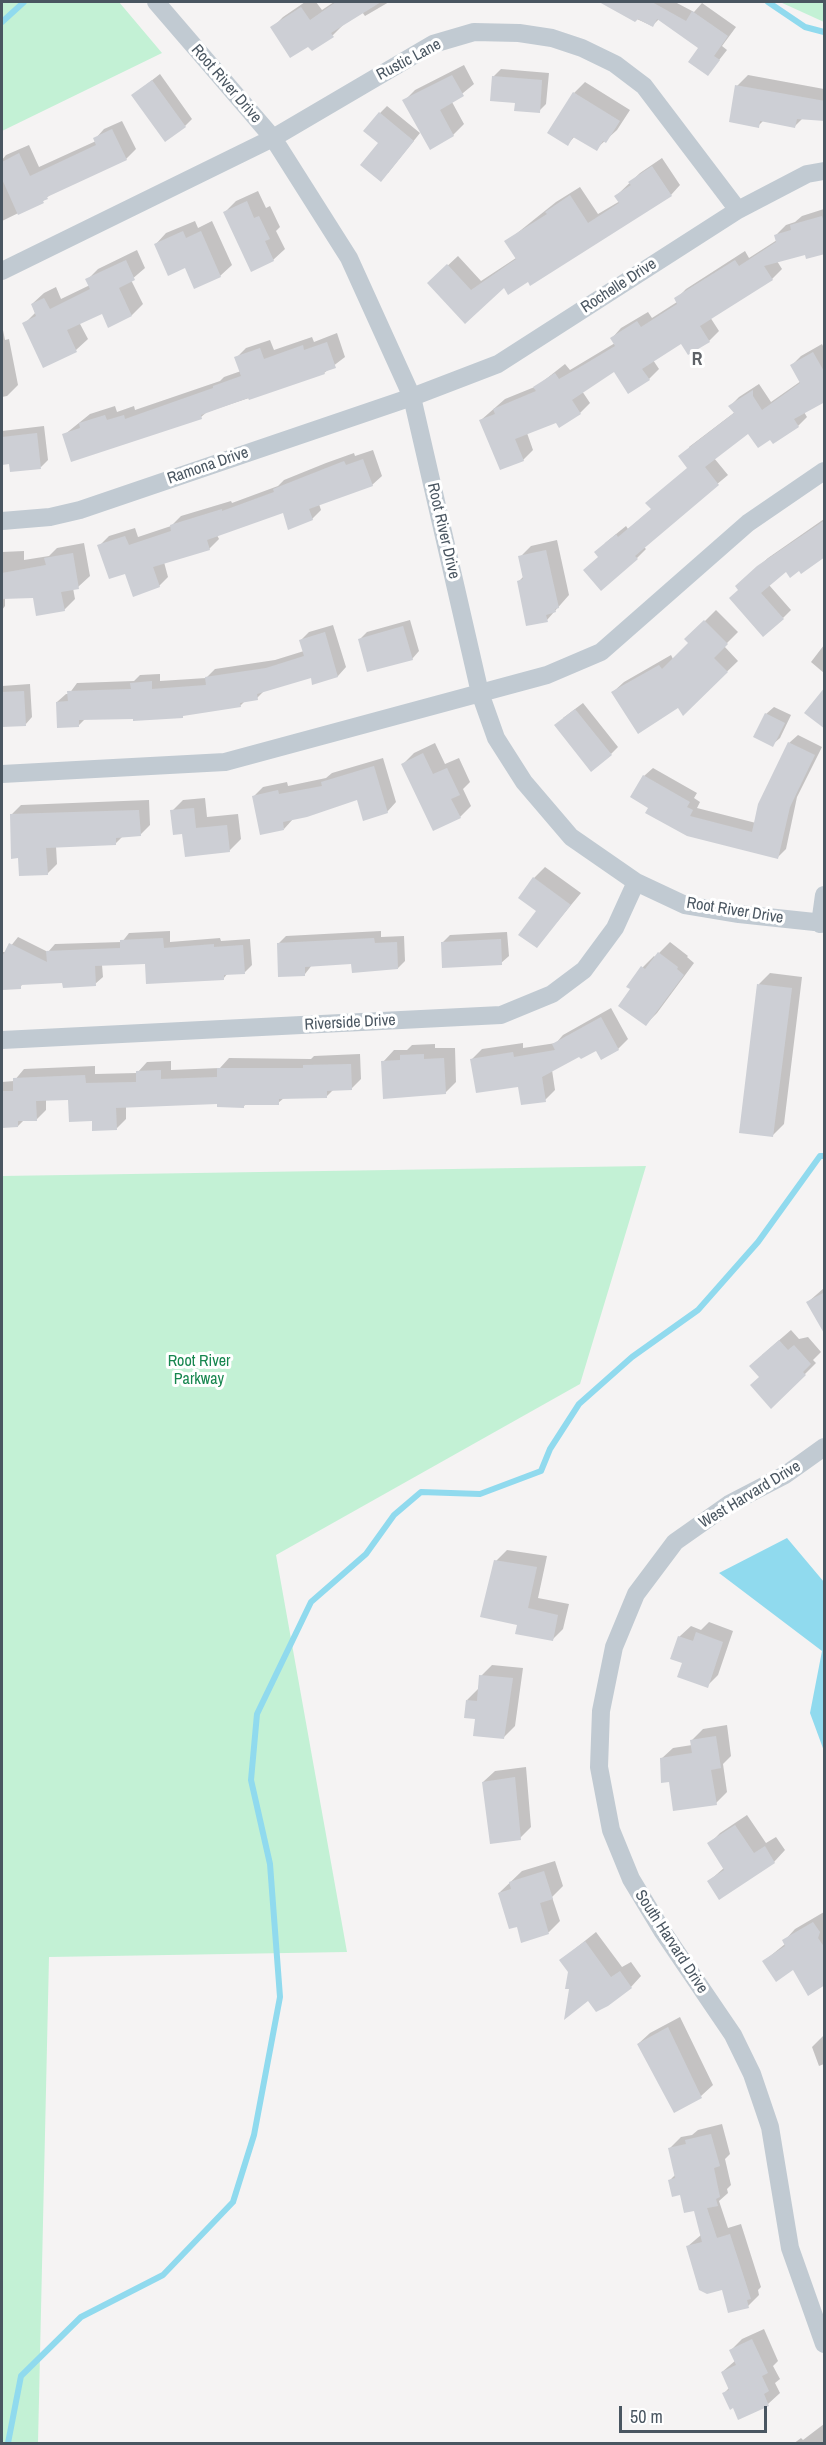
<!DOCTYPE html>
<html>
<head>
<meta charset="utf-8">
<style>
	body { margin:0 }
	#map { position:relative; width:826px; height:2445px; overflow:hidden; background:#f5f3f3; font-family:"Archivo Narrow",sans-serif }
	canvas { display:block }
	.frame { position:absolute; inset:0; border:3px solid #4a5661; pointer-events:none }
	.scale { position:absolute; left:619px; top:2406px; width:148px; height:27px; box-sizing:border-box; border:3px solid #4a5661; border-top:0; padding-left:8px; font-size:18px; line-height:21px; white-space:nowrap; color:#4a5661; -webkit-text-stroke:4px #fff; paint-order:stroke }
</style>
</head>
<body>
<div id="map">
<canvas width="826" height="2445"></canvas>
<div class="frame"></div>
<div class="scale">50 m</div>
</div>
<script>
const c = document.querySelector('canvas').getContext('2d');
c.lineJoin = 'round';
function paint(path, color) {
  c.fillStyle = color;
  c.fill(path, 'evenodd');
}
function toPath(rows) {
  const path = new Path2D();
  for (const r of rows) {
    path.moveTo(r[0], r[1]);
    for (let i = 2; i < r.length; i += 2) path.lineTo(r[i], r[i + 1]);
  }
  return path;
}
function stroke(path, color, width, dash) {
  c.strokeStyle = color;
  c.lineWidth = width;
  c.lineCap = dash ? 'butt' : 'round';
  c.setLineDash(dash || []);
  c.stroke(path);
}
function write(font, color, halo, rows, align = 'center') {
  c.font = font + ' "Archivo Narrow",sans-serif';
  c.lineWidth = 6;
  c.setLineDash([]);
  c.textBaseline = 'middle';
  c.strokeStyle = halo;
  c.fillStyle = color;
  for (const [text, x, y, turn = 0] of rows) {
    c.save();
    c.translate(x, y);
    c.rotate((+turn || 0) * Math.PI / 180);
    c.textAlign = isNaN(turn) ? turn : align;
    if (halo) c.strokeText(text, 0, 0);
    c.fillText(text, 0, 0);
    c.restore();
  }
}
paint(toPath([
	[2,2,119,2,162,53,2,131],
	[780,2,824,2,824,22],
	[646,1166,580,1384,276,1555,347,1952,49,1957,38,2443,2,2443,2,1176]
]), '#c3f1d5');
paint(toPath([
	[787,1538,824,1582,824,1751,810,1713,822,1651,719,1573]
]), '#90daee');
paint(toPath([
	[305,2,316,2,322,10,334,2,389,2,365,16,362,12,344,24,333,35,309,44,272,28,283,17],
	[616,2,675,2,694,12,702,3,736,27,722,46,727,50,708,74,700,47,659,19,652,26,613,8],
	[464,65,474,84,452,102,464,124,453,135,404,101,415,90],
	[501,69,549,73,546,104,539,111,493,77],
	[160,74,192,119,185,126,133,95],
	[748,75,824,89,824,82,824,119,803,118,795,126,764,120,758,126,737,86],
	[585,82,630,110,617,130,596,149,575,136,568,144,574,93],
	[387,106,420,133,388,173,380,143,380,113],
	[122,121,136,149,126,159,52,193,43,201,2,221,2,160,6,155,29,145,39,167,96,141,95,139,104,129],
	[662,158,680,185,671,195,528,280,504,286,465,322,429,283,458,256,481,281,516,258,506,242,556,202,580,187,598,214,620,201,616,196,640,173],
	[258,191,266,208,270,206,280,227,276,231,285,249,273,260,225,212,236,201],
	[824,209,824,253,806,253,777,261,782,269,772,279,710,317,719,331,709,341,682,342,653,360,659,369,649,379,615,370,582,391,590,403,580,413,527,433,533,450,523,460,481,420,505,399,537,386,565,364,570,370,615,343,612,338,621,328,648,312,652,318,677,302,676,299,686,289,745,251,749,258,777,240,776,235,786,225,795,222,802,216],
	[195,221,198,228,212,221,232,265,220,276,186,266,155,245,166,233],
	[137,250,145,268,131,280,143,304,132,315,109,326,102,312,79,322,88,339,76,350,44,366,24,324,35,313,32,304,44,293,56,287,61,299,90,285,87,280,98,269],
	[2,325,5,340,9,339,18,385,7,396,2,397],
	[337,333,345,357,324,373,207,412,201,417,64,435,90,414,115,406,117,412,134,406,135,410,220,381,224,377,241,371,236,358,246,348,270,340,274,350,312,337,314,342],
	[822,344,824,348,824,401,804,412,807,417,798,426,771,438,748,432,714,458,728,475,643,546,646,549,637,558,600,556,605,543,626,526,628,529,652,509,689,467,689,447,735,412,730,406,739,397,759,384,771,402,801,381,792,365,801,356],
	[44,426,48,460,41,467,11,463,2,464,2,431],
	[373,450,382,476,372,485,319,504,321,510,312,519,283,512,217,535,219,539,209,549,164,562,168,577,159,586,126,572,99,546,109,536,135,528,138,537,171,526,181,516,231,501,232,503,278,486,284,480,326,463,354,453,355,456],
	[824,519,824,555,799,569,786,570,769,585,791,610,783,618,740,590,745,578,768,558],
	[557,540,569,595,547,620,519,581,524,576,520,557,531,546],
	[84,543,90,576,78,587,73,588,75,599,64,610,34,596,5,597,5,606,2,610,2,552,24,551,24,560,49,556,57,548],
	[716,610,738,632,724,646,738,661,683,714,678,706,613,692,624,682,671,655,673,659,690,643,687,639],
	[410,620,419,651,412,659,360,639,367,632],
	[333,625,346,667,338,676,314,683,312,676,265,690,257,698,246,700,240,706,134,717,85,719,78,726,57,702,66,694,69,694,77,683,134,681,140,675,160,674,160,681,206,678,215,669,275,660,304,651,301,640,309,632],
	[824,645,824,673,811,662],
	[30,684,32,717,25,725,2,726,2,686],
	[583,703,618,747,611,754,563,718],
	[774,707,791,715,780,738,772,745,766,714],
	[798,735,822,747,797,797,786,849,778,857,650,807,644,776,653,768,697,793,694,798,700,802,697,808,756,823,789,743],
	[435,743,445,764,459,758,470,782,463,789,471,806,460,817,403,764,414,753],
	[383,758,396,802,387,812,358,798,293,819,284,829,254,796,263,787,287,782,288,786,326,778,332,773],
	[205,798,207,817,238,814,241,839,229,851,184,833,172,811,183,800],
	[149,800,150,825,140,835,123,836,116,843,56,846,57,864,47,874,19,857,11,815,21,805],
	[545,867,581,893,537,946,538,910,534,878],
	[170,931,170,942,220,938,221,941,250,939,252,965,245,972,228,973,223,979,146,963,102,965,103,977,95,984,64,981,24,983,20,987,2,988,2,952,6,952,18,937,48,952,55,944,122,942,129,933],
	[381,931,381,937,404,936,405,961,398,968,353,963,312,965,305,974,278,944,286,936],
	[507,932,509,956,501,963,443,942,450,935],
	[670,942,688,956,687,957,694,963,657,1013,646,1024,632,989,628,986,643,967,654,956,655,957],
	[770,973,802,977,784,1124,773,1135,759,984],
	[611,1008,628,1039,618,1049,597,1049,580,1055,552,1070,555,1090,545,1100,472,1059,482,1049,523,1043,523,1048,556,1043,563,1035],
	[435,1044,435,1048,455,1048,456,1082,445,1093,383,1062,394,1050,407,1050,412,1045],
	[360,1054,361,1079,351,1089,334,1089,327,1096,284,1098,278,1103,247,1103,244,1106,219,1102,126,1106,126,1119,116,1129,93,1120,69,1098,46,1099,46,1110,36,1120,24,1120,18,1126,2,1126,2,1082,14,1081,24,1069,95,1066,95,1074,137,1073,147,1062,171,1061,171,1070,220,1068,229,1058,311,1059,314,1056],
	[824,1288,824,1330,808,1302],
	[791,1330,799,1339,808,1337,821,1352,813,1360,816,1363,772,1407,761,1377,762,1355],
	[507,1550,547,1556,538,1598,569,1604,563,1629,552,1640,519,1624,496,1561],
	[709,1622,733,1631,718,1675,707,1686,684,1662,679,1637,691,1626,701,1630],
	[492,1665,523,1668,515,1726,504,1737,467,1700,478,1689,481,1676],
	[727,1725,731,1756,723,1764,727,1792,716,1803,670,1780,661,1759,673,1748,692,1745,692,1740,703,1729],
	[526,1767,531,1827,520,1838,483,1782,495,1771],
	[747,1815,766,1843,776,1837,785,1850,774,1862,720,1898,709,1881,725,1867,709,1844,720,1833],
	[555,1861,563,1886,552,1897,560,1921,549,1932,522,1941,518,1925,499,1893,522,1871],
	[824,1912,824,1984,794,1968,764,1961,785,1944,784,1941,795,1929],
	[596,1932,622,1967,631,1962,641,1976,631,1987,588,1998,561,1960],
	[680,2017,713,2085,701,2096,674,2111,638,2044,650,2033],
	[824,2035,824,2064,819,2066,812,2047],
	[722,2124,730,2154,725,2159,731,2185,727,2189,728,2193,719,2201,728,2228,741,2224,761,2287,758,2290,759,2295,748,2306,723,2288,688,2246,701,2235,695,2209,670,2180,676,2174,670,2148,681,2137,692,2135,698,2130],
	[764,2329,778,2361,773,2366,780,2379,775,2383,780,2393,768,2404,739,2418,734,2406,724,2393,729,2388,722,2372,736,2360,731,2350,742,2339],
	[824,2424,824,2444,793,2444,801,2438,803,2440]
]), '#0003');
stroke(toPath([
	[768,2,805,27,824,32],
	[2,22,24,2],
	[8,2443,21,2376,81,2317,163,2275,233,2202,254,2135,280,1997,270,1864,251,1780,257,1714,311,1602,366,1554,394,1515,421,1492,480,1494,541,1471,550,1449,579,1404,632,1357,698,1310,758,1242,820,1156,824,1156]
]), '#90daee', 6);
paint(toPath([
	[336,2,381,2,331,33,334,37,312,51,308,47,290,58,270,27,301,7,310,20],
	[599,2,652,2,686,21,692,11,728,36,714,56,720,60,708,76,688,62,698,48,657,19,653,27,638,19,635,22],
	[452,75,464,96,440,110,454,136,430,150,402,100],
	[492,76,542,80,540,113,514,111,515,103,490,101],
	[152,80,186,127,165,142,131,95],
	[735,85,825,101,825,121,797,119,795,128,760,121,759,128,729,122],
	[573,92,620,121,606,143,603,141,597,151,573,137,568,146,547,133],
	[379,112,414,141,381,182,360,165,378,143,363,131],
	[112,129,127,160,47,197,48,199,43,201,44,203,18,215,2,179,2,162,19,153,30,176,96,145,93,138],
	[652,166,672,196,530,286,528,282,508,295,504,288,465,324,427,283,447,264,471,290,516,259,504,241,547,214,545,212,570,195,588,223,619,203,614,196,631,185,628,182],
	[247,201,254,218,259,216,270,239,265,241,274,261,251,272,223,212],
	[822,216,825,225,825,254,806,259,805,255,764,266,773,280,700,326,710,342,688,355,681,344,642,369,650,380,628,394,614,372,572,400,581,414,559,428,556,423,515,439,524,461,500,470,479,420,495,414,493,409,536,391,533,387,555,373,559,379,585,364,615,346,610,338,637,321,641,327,677,304,674,298,735,260,739,266,776,242,774,235,791,230,790,225],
	[183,231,186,238,201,231,221,277,194,289,185,268,168,276,154,244],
	[126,260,135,280,119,288,132,316,108,328,102,314,67,330,77,352,43,368,22,323,36,316,31,304,44,298,50,309,90,289,85,279],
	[327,342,336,368,324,372,325,374,249,400,248,398,201,415,202,419,71,462,62,434,80,428,79,423,105,415,107,420,124,415,125,419,213,388,213,386,241,376,234,357,260,348,264,359,303,345,304,350],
	[813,352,825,373,825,402,794,419,799,427,773,444,770,440,758,448,748,434,705,467,719,485,635,556,638,559,601,591,583,570,598,557,594,552,616,534,618,537,651,509,645,503,687,468,678,456,734,413,728,406,753,390,753,396,762,410,800,383,790,365],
	[37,433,41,469,10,472,9,464,2,465,2,437],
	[363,459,373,486,309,509,313,520,288,530,283,513,207,540,210,550,153,567,160,587,133,597,125,574,109,579,97,545,125,536,129,545,171,531,170,525,222,509,222,511,274,492,273,489,316,472,344,461,346,465],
	[825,520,825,557,801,574,799,571,790,578,786,572,761,593,784,619,763,637,729,598,738,590,735,586,757,566],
	[546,550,559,608,555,609,556,612,546,615,548,622,526,626,517,581,523,579,518,556],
	[73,553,79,589,61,592,65,611,36,616,33,598,2,599,2,573,46,565,44,558],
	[704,620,728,644,714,658,728,672,683,716,678,708,638,734,611,692,659,665,662,669,688,643,684,639],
	[403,626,413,660,367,672,358,639],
	[325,632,338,677,312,685,311,678,257,694,258,700,240,703,241,707,183,716,183,718,133,721,133,719,79,720,79,727,57,728,56,702,68,701,67,691,131,689,130,683,152,681,152,689,206,685,205,677,266,668,304,656,299,640],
	[825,687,825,729,804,713],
	[24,691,26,726,2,727,2,692],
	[575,709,612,755,591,772,554,725],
	[765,713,785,723,773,747,753,737],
	[788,742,815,755,790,807,778,859,687,836,645,813,648,808,630,797,643,775,690,802,687,807,693,810,690,816,752,832,758,804],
	[423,753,433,774,447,768,460,795,451,799,461,818,433,831,401,764],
	[374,766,388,813,363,821,357,800,307,817,283,822,284,830,260,835,252,796,278,790,279,794,322,786,321,782],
	[194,808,196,828,227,825,230,852,185,857,182,834,173,835,170,810],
	[139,810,141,836,116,838,116,845,46,848,48,875,19,876,18,858,11,859,10,814],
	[533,877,571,905,537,948,518,935,536,911,518,898],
	[163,938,164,948,214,944,214,947,243,945,245,974,224,975,224,980,146,984,145,964,95,966,96,986,63,988,62,983,21,985,21,989,2,990,2,957,9,943,47,962,46,951,120,948,120,940],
	[374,938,375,943,397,942,398,969,352,973,351,964,305,967,305,976,278,977,277,943],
	[501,939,502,965,442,968,441,942],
	[658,952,678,967,677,969,684,975,646,1026,618,1006,630,989,626,987,641,966,645,969],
	[757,984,792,988,773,1137,739,1133],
	[601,1017,619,1050,601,1060,596,1051,581,1059,579,1057,542,1077,546,1102,521,1105,518,1087,476,1093,470,1059,513,1052,514,1057,555,1050,552,1044],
	[424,1054,424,1059,444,1058,446,1094,383,1099,381,1061,400,1060,400,1055],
	[351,1064,352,1090,327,1091,327,1098,279,1099,279,1105,244,1105,244,1108,217,1107,217,1104,116,1108,117,1130,92,1131,92,1121,69,1122,68,1100,36,1101,37,1121,18,1121,18,1127,2,1128,2,1091,13,1091,13,1078,85,1075,86,1083,136,1082,136,1071,161,1070,161,1079,217,1077,217,1068,303,1068,303,1065],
	[825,1292,825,1335,806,1302],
	[779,1340,788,1350,794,1345,811,1364,803,1372,806,1375,771,1409,750,1385,759,1377,749,1366],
	[494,1560,537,1567,528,1608,558,1615,553,1641,515,1634,517,1625,480,1617],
	[696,1632,723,1642,708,1688,677,1677,682,1663,670,1659,678,1636,693,1641],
	[479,1675,513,1678,504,1739,473,1736,475,1719,464,1718,466,1700,477,1701],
	[716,1736,721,1768,711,1770,717,1805,673,1811,669,1782,661,1783,660,1758,692,1753,690,1740],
	[515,1777,521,1840,490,1844,482,1782],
	[735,1825,754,1853,765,1846,775,1863,719,1900,707,1881,724,1870,707,1843],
	[544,1871,553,1899,540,1903,549,1934,521,1943,517,1927,509,1929,498,1893,511,1889,509,1882],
	[813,1922,820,1932,818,1938,825,1948,825,1985,808,1996,793,1970,776,1982,762,1961,785,1946,782,1940],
	[585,1941,611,1977,620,1971,632,1988,608,2006,596,2012,588,2001,564,2020,569,1989,565,1989,568,1972,559,1960],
	[668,2027,702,2098,674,2113,637,2044],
	[711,2134,720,2166,714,2168,720,2197,716,2199,718,2206,707,2208,717,2238,730,2234,751,2299,747,2300,749,2308,728,2313,722,2290,707,2294,699,2290,686,2246,702,2242,694,2211,684,2213,680,2195,672,2197,668,2180,675,2178,668,2148,686,2144,685,2140],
	[752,2339,768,2373,762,2376,769,2391,764,2394,769,2406,738,2420,733,2408,730,2410,722,2393,729,2390,721,2372,736,2365,729,2350]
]), '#cdcfd5');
stroke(toPath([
	[156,2,273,138,349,258,412,397,480,693,496,738,524,782,571,837,636,882,685,905,739,914,824,923],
	[2,271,273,138,433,44,474,32,519,33,552,38,582,48,615,64,644,86,738,210],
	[2,521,50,517,80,510,412,397,498,364,738,210,807,174,824,171],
	[2,774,225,762,547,675,601,652,748,523,824,471],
	[820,924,824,895],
	[2,1040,501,1015,552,994,584,970,615,928,636,882],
	[824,1447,785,1475,729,1504,675,1542,636,1594,614,1647,601,1711,599,1767,611,1830,631,1879,663,1932,733,2035,752,2074,770,2127,790,2248,824,2344]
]), '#c1cad2', 18);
write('16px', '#4a5661', '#fff', [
	["Rustic Lane",409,60,-28],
	["Root River Drive",226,84,49],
	["Rochelle Drive",619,286,-33],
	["Ramona Drive",208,466,-19],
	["Root River Drive",443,531,77],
	["Root River Drive",735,911,9],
	["Riverside Drive",350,1023,-3],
	["West Harvard Drive",750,1495,-31],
	["South Harvard Drive",671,1942,57]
]);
write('16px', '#17864f', '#fff', [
	["Root River",199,1362],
	["Parkway",199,1380]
]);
write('bold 18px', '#5f6368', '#fff', [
	["R",697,360]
]);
</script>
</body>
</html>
